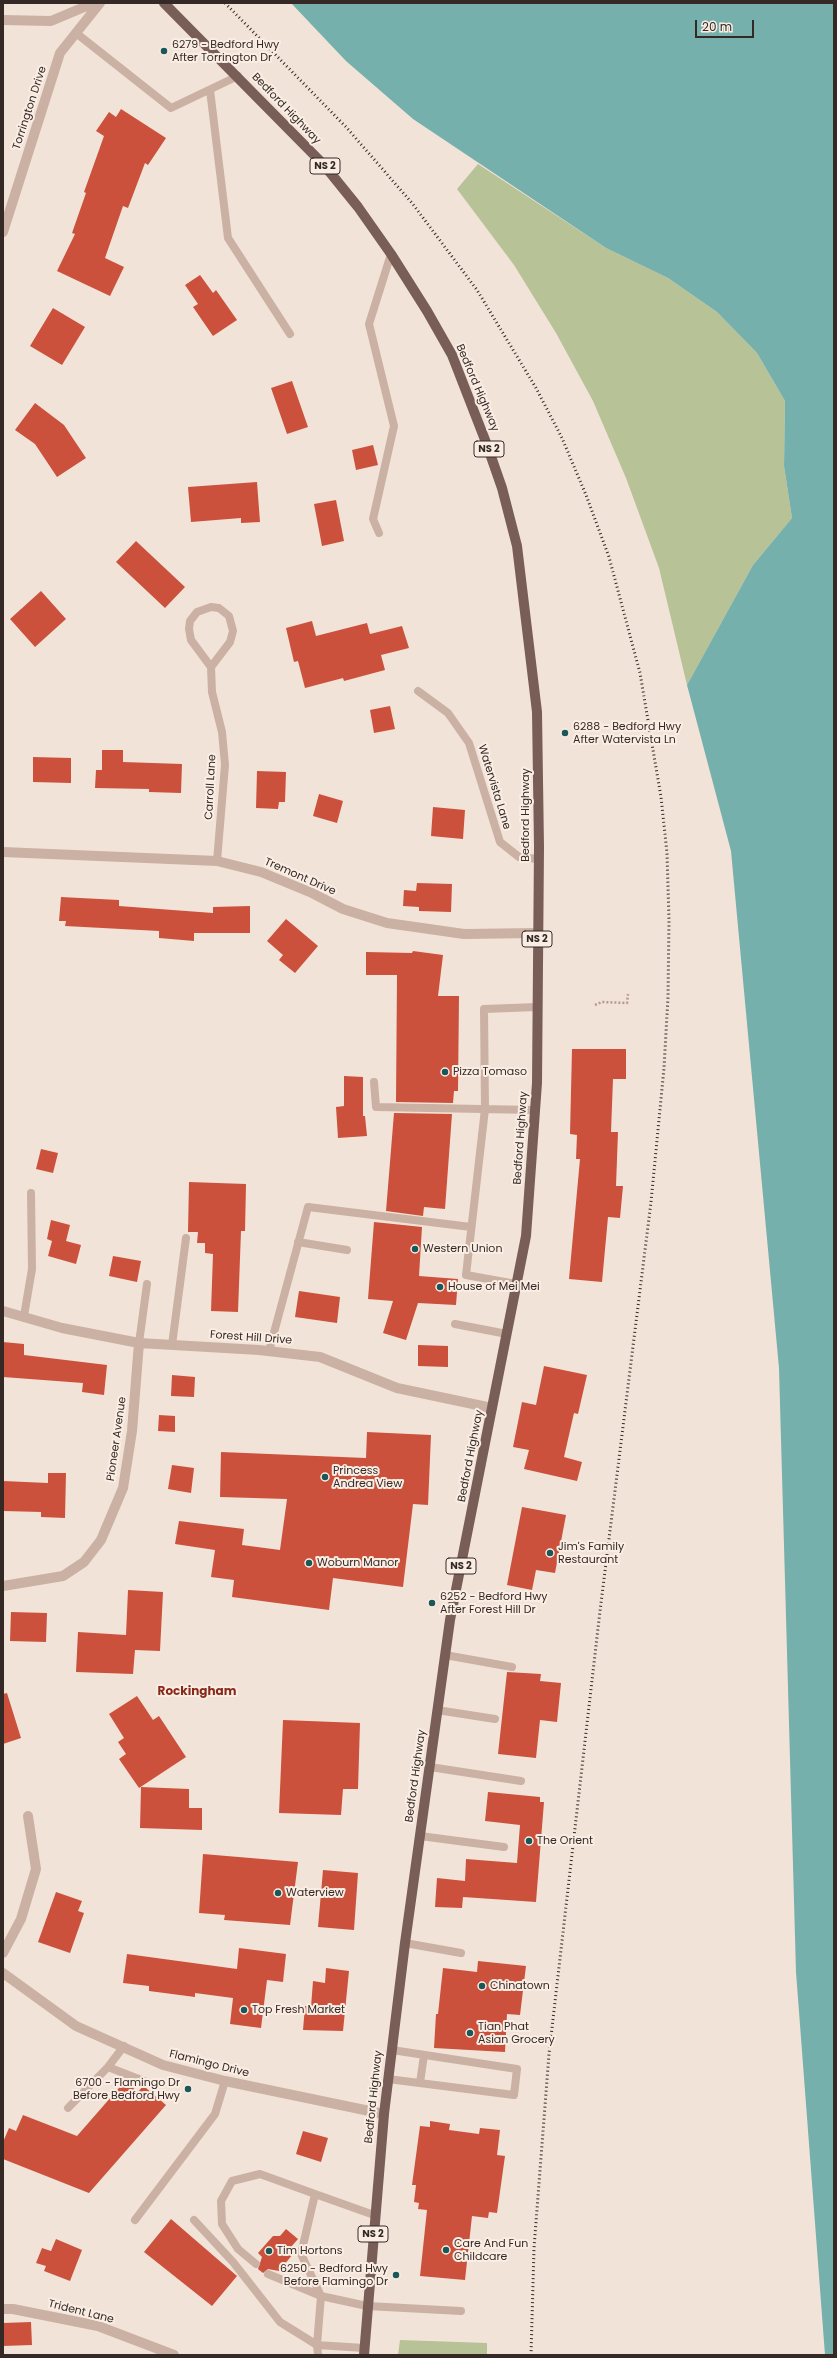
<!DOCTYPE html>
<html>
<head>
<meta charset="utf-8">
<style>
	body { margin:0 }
	#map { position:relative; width:837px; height:2358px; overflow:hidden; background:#f2e3d8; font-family:Poppins,sans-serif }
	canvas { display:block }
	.frame { position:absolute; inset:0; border:4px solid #352926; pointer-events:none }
	.scale { position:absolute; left:695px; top:20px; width:59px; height:18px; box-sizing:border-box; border:2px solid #352926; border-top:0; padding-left:5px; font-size:12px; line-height:14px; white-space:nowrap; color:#352926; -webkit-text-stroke:3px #faeee4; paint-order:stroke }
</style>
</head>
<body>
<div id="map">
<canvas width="837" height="2358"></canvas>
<div class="frame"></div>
<div class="scale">20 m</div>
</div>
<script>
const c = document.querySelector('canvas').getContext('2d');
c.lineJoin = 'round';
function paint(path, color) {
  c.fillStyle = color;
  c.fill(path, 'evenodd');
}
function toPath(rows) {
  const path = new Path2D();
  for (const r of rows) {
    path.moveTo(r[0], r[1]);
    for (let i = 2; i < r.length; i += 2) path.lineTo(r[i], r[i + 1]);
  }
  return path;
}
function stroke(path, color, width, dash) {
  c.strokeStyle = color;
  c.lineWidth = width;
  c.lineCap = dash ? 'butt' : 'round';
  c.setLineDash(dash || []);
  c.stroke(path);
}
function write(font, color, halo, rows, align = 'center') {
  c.font = font + ' Poppins,sans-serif';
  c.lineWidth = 4;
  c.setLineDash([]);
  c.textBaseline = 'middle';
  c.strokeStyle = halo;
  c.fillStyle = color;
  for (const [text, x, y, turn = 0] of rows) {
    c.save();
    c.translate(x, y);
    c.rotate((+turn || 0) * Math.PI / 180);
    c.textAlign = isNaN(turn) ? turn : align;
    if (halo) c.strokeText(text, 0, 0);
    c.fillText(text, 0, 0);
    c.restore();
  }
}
paint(toPath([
	[478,164,606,248,668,278,717,312,757,353,785,401,784,466,792,518,753,565,687,685,659,568,626,478,593,401,556,333,514,265,457,189],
	[400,2340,487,2343,487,2355,398,2355]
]), '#b7c297');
paint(toPath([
	[291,3,834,3,834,2355,825,2355,796,1972,779,1368,731,851,687,685,753,565,792,518,784,466,785,401,757,353,717,312,668,278,606,248,413,119,346,61]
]), '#75b0ad');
paint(toPath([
	[121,109,166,138,148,165,145,163,128,208,123,206,105,258,124,267,110,296,57,271,75,234,72,233,86,193,84,192,104,136,96,131,109,112,116,117],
	[200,275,213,293,216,290,237,320,213,336,193,307,198,304,185,285],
	[53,308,85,327,62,365,30,346],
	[292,381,308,427,287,434,271,388],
	[35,403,64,425,86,458,57,477,35,444,15,430],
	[373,445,378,465,356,470,352,450],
	[257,482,260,522,241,523,241,518,191,522,188,487],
	[336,500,344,541,322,546,314,504],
	[136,541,185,587,165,608,116,562],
	[41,591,66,619,35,647,10,619],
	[312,621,316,636,367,623,370,634,402,626,409,648,381,655,385,670,344,681,343,678,305,688,298,661,294,662,286,628],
	[390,706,395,729,374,733,370,710],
	[102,750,123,750,123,762,182,764,181,793,149,792,149,789,95,788,96,770,102,770],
	[33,757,71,758,71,783,33,782],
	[257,771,286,772,285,802,279,802,278,809,256,808],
	[319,794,343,801,337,823,313,816],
	[433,807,465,810,463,839,431,836],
	[417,883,452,884,451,912,419,911,419,907,403,906,404,890,416,891],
	[61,897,119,900,119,906,213,913,213,907,250,906,250,933,194,933,194,941,159,938,159,931,65,926,66,921,59,921],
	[286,919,318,946,295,973,279,960,283,955,267,941],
	[413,951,443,955,438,996,459,996,458,1091,454,1091,453,1103,396,1102,397,975,366,975,366,952,412,953],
	[572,1049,626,1049,626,1079,613,1079,611,1132,618,1132,616,1186,623,1186,620,1218,608,1217,602,1282,569,1279,580,1159,576,1159,577,1135,570,1134],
	[344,1076,363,1077,363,1116,365,1116,367,1136,338,1138,336,1107,344,1106],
	[394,1113,452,1114,445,1209,424,1207,423,1216,386,1211],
	[41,1149,58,1153,53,1173,36,1169],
	[189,1182,246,1184,245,1231,241,1231,238,1312,211,1311,213,1254,205,1253,205,1243,197,1243,198,1232,188,1232],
	[51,1220,70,1225,66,1241,81,1245,76,1264,48,1256,52,1241,47,1239],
	[374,1222,422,1227,419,1276,458,1279,456,1305,418,1303,406,1340,383,1333,393,1301,368,1299],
	[113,1256,141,1261,137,1282,109,1276],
	[299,1291,340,1297,337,1323,295,1317],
	[3,1342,24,1344,24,1355,107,1365,104,1395,82,1392,83,1383,3,1377],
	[418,1345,448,1346,448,1367,418,1366],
	[544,1366,587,1375,578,1414,574,1413,564,1457,582,1462,577,1481,524,1469,529,1450,513,1447,522,1402,536,1405],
	[172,1375,195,1377,194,1397,171,1396],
	[159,1415,175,1416,175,1432,158,1431],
	[367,1432,431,1435,428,1505,413,1504,403,1587,333,1578,329,1610,232,1597,234,1580,211,1577,215,1550,175,1544,179,1521,244,1529,242,1545,280,1550,287,1499,220,1497,221,1452,366,1458],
	[172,1465,194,1468,191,1493,168,1489],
	[48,1473,66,1473,65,1518,41,1517,41,1512,3,1511,3,1481,48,1483],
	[522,1507,566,1515,555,1573,536,1570,532,1590,507,1585],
	[128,1590,163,1592,160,1651,135,1650,133,1674,76,1672,78,1632,126,1635],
	[11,1612,47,1613,46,1642,10,1641],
	[507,1672,541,1674,540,1681,561,1683,557,1722,540,1720,536,1758,498,1754],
	[7,1693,21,1738,3,1744,3,1694],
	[137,1696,153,1720,159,1716,186,1757,139,1788,119,1759,126,1754,118,1742,124,1738,109,1714],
	[283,1720,360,1723,358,1789,343,1789,341,1815,279,1813],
	[141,1787,189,1789,189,1808,202,1808,202,1830,140,1828],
	[488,1792,540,1797,540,1802,544,1802,536,1902,463,1897,462,1908,435,1907,437,1878,465,1881,466,1859,517,1863,520,1825,485,1821],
	[203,1854,298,1862,290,1925,224,1920,225,1915,199,1913],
	[323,1870,358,1873,354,1930,318,1927],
	[56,1892,82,1901,78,1911,84,1913,70,1953,38,1942],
	[239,1948,286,1954,283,1982,267,1980,261,2028,230,2024,233,1998,195,1993,195,1997,149,1991,149,1986,123,1983,127,1954,237,1969],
	[478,1961,526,1966,520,2015,507,2014,505,2052,434,2048,436,2014,438,2014,443,1968,477,1972],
	[326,1968,349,1971,343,2031,303,2030,305,2006,311,2007,313,1981,325,1983],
	[125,2081,138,2092,143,2086,146,2088,166,2105,89,2193,3,2159,3,2142,9,2128,16,2131,23,2115,77,2136],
	[430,2121,450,2124,449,2130,479,2134,480,2128,500,2130,497,2155,505,2156,497,2213,489,2212,488,2218,472,2216,465,2280,420,2276,427,2210,418,2209,419,2203,414,2202,416,2185,412,2185,420,2126,430,2127],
	[303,2131,328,2138,321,2162,296,2154],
	[171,2219,237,2276,212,2306,144,2252],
	[286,2229,298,2239,291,2247,293,2254,279,2271,268,2269,263,2273,258,2269,262,2257,258,2253,273,2236,280,2236],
	[56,2239,82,2250,70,2281,44,2271,46,2266,36,2263,42,2248,51,2251],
	[31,2322,32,2345,3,2346,3,2323]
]), '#cc513c');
stroke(toPath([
	[595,1005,602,1002,627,1003,628,994]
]), '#b69b8d', 2.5, [2, 2]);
stroke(toPath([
	[76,33,171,108,238,76],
	[210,90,228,238,290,334],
	[379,533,373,519,394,426,369,324,391,254],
	[211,667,191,640,189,629,190,621,197,612,211,607,219,608,229,616,233,631,230,642,211,667,212,692,222,732,225,765,217,861],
	[418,691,448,713,469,743,500,842,519,857,538,859],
	[374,1082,376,1107,534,1110],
	[298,1242,347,1250],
	[516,1284,466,1275,485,1109,484,1009,537,1007],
	[24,1316,32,1269,31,1193],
	[455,1324,507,1334],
	[139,1343,147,1284],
	[172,1345,186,1238],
	[269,1351,308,1207,471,1227],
	[445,1655,512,1667],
	[437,1710,495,1719],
	[430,1767,521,1781],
	[420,1836,504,1847],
	[405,1943,461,1953],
	[108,2067,149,2083],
	[388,2079,514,2095,517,2069,392,2050],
	[420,2083,424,2055],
	[68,2108,108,2067,124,2046],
	[374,2215,315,2194,301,2254,321,2296,367,2306,461,2311],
	[135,2220,215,2114,225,2081],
	[194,2220,233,2262,280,2322,317,2345,321,2296,268,2274],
	[256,2264,238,2249,222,2224,221,2201,232,2181,260,2174,315,2194],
	[318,2355,317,2345,364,2348]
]), '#cbb1a3', 8);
stroke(toPath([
	[3,20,51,21,94,3],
	[3,232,60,53,100,3],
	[3,852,217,861,261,872,312,893,343,909,387,923,464,934,537,933],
	[3,1311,62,1328,139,1343,259,1350,320,1357,397,1388,492,1408],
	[3,1586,63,1576,84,1562,101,1540,123,1488,132,1431,139,1343],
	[3,1953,21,1919,36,1869,28,1816],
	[3,2309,13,2309,98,2326,174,2355]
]), '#cbb1a3', 10);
stroke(toPath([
	[3,1973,76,2026,163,2065,225,2081,384,2114]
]), '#cbb1a3', 10);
stroke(toPath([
	[164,3,324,165,358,207,391,254,427,311,452,355,487,445,502,488,517,546,537,712,539,847,537,1083,526,1236,450,1620,405,1943,384,2114,364,2355]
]), '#785e56', 10);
stroke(toPath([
	[225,3,346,127,412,203,477,290,536,388,562,438,586,495,609,557,640,673,661,797,667,853,669,920,668,997,664,1068,651,1202,600,1611,549,2054,534,2248,531,2355]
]), '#352926', 3, [1, 3]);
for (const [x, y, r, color] of [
	[164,51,4,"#195857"],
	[565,733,4,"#195857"],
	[445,1072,4,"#195857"],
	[415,1249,4,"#195857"],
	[440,1287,4,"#195857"],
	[325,1477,4,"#195857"],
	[550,1553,4,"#195857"],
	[309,1563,4,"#195857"],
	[432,1603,4,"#195857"],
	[529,1841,4,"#195857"],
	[278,1893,4,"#195857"],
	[482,1986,4,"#195857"],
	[244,2010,4,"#195857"],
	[470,2033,4,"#195857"],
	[188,2089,4,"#195857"],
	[446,2250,4,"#195857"],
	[269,2251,4,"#195857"],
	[396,2275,4,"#195857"]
]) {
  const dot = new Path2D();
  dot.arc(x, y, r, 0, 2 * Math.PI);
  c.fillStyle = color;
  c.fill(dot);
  stroke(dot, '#faeee4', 1.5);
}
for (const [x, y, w] of [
	[325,166,30],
	[489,449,30],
	[537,939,30],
	[461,1566,30],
	[373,2234,30]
]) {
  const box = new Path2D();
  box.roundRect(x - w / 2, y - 8, w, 16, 3);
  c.fillStyle = '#faeee4';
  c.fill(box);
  stroke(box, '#352926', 1);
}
write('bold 10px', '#352926', null, [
	["NS 2",325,166],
	["NS 2",489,449],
	["NS 2",537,939],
	["NS 2",461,1566],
	["NS 2",373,2234]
]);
write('11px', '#352926', '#faeee4', [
	["6279 - Bedford Hwy",172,45],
	["After Torrington Dr",172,58],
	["6288 - Bedford Hwy",573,727],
	["After Watervista Ln",573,740],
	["Pizza Tomaso",453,1072],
	["Western Union",423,1249],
	["House of Mei Mei",448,1287],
	["Princess",333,1471],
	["Andrea View",333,1484],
	["Jim's Family",558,1547],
	["Restaurant",558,1560],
	["Woburn Manor",317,1563],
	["6252 - Bedford Hwy",440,1597],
	["After Forest Hill Dr",440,1610],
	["The Orient",537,1841],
	["Waterview",286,1893],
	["Chinatown",490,1986],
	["Top Fresh Market",252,2010],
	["Tian Phat",478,2027],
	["Asian Grocery",478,2040],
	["6700 - Flamingo Dr",180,2083,"right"],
	["Before Bedford Hwy",180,2096,"right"],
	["Care And Fun",454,2244],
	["Childcare",454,2257],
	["Tim Hortons",277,2251],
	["6250 - Bedford Hwy",388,2269,"right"],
	["Before Flamingo Dr",388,2282,"right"]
], 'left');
write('11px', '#352926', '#faeee4', [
	["Torrington Drive",30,108,-72],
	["Bedford Highway",286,109,46],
	["Bedford Highway",477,388,67],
	["Carroll Lane",211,787,-87],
	["Watervista Lane",494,787,73],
	["Bedford Highway",526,815,-90],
	["Tremont Drive",300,877,24],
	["Bedford Highway",521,1138,-86],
	["Forest Hill Drive",251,1338,4],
	["Pioneer Avenue",117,1439,-82],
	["Bedford Highway",471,1456,-79],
	["Bedford Highway",416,1776,-82],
	["Flamingo Drive",209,2064,14],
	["Bedford Highway",374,2097,-84],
	["Trident Lane",81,2312,14]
]);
write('bold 12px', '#882a1b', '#faeee4', [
	["Rockingham",197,1692]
]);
</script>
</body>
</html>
